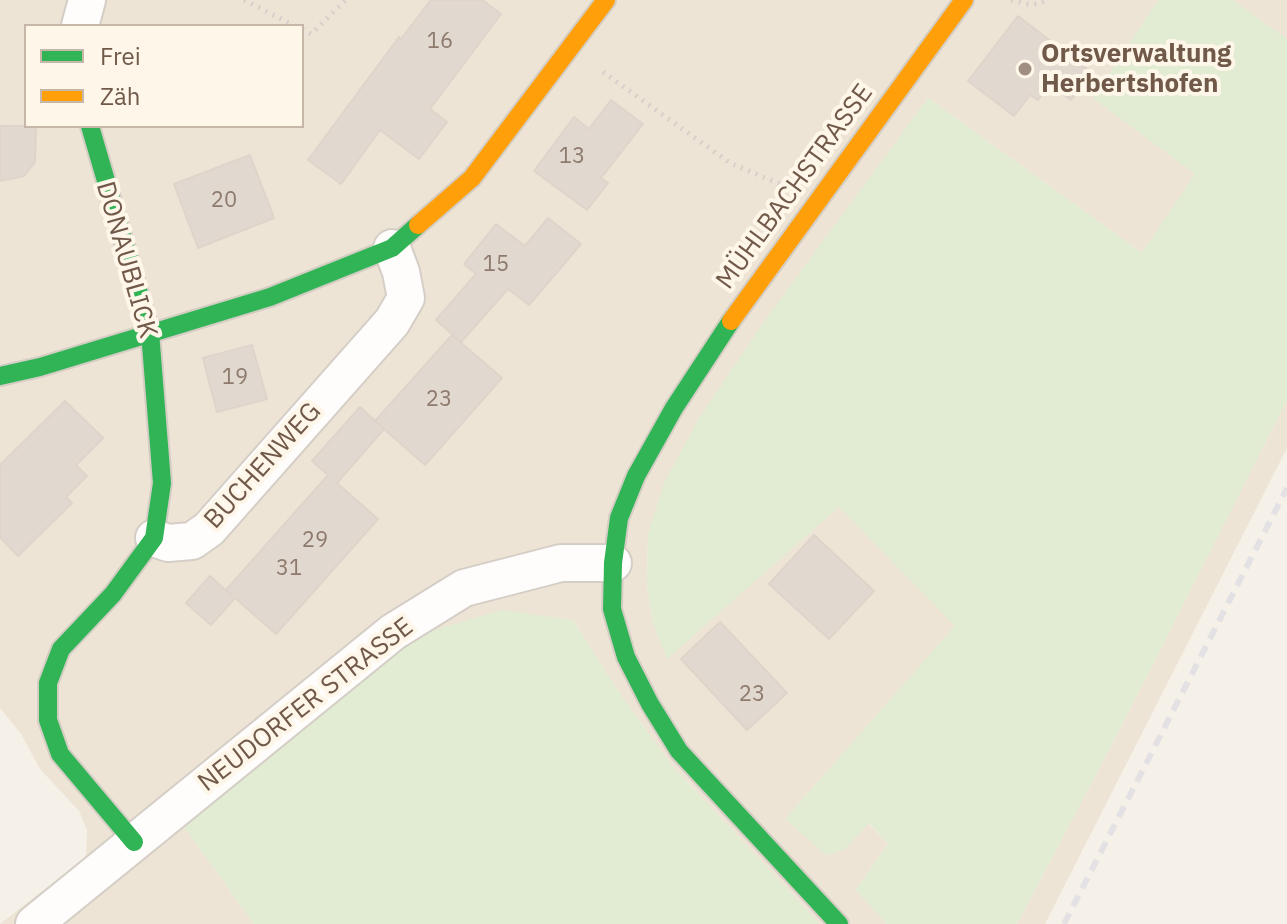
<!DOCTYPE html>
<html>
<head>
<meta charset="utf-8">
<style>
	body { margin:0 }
	#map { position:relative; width:1287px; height:924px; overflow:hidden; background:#f5f1e8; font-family:"IBM Plex Sans",sans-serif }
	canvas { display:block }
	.legend { position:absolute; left:24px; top:24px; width:280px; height:104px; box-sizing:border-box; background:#fef6e8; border:2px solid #c6b7a9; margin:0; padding:10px 14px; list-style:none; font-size:24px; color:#71594a }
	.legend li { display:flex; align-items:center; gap:16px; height:40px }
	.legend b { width:40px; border:2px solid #c6b7a9 }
</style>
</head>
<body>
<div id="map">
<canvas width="1287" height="924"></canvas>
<ul class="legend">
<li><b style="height:10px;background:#30b455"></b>Frei</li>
<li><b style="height:10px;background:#ff9f0a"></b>Zäh</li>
</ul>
</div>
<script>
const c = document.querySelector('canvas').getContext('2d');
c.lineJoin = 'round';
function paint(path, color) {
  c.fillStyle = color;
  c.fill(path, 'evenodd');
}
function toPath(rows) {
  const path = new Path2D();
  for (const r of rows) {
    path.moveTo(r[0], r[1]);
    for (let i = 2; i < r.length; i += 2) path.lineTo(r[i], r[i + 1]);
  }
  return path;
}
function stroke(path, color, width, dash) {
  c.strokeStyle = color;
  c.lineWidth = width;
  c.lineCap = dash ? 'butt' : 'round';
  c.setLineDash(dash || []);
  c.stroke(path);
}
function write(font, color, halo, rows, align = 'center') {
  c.font = font + ' "IBM Plex Sans",sans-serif';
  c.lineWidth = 8;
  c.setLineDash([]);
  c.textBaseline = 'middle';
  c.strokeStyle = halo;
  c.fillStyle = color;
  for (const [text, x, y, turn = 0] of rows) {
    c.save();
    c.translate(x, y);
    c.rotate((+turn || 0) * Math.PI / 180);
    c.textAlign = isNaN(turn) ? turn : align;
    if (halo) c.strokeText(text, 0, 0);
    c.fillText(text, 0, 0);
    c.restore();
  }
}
paint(toPath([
	[0,0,1287,0,1287,47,1142,253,928,98,648,534,647,585,653,623,839,507,956,626,785,819,845,849,868,823,888,844,856,890,887,924,820,924,673,767,616,688,573,620,183,825,254,924,0,924,86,857,87,830,79,811,40,769,21,734,0,708],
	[26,26,302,26,302,126,26,126],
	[1287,400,1287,448,1045,924,1017,924,1122,725]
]), '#eee4d5');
paint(toPath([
	[1158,0,1233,0,1287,39,1287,400,1122,725,1017,924,887,924,856,890,888,844,869,823,845,849,826,855,785,819,955,626,839,507,667,659,653,623,647,585,648,534,664,483,698,420,765,320,928,98,1142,253,1195,174,1093,98],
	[502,610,573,620,616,688,673,767,820,924,254,924,182,824,420,634]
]), '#e1ecd3');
const building = toPath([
	[431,0,482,0,501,14,430,109,447,122,419,159,380,130,341,184,308,160,399,37,401,39,431,0],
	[1018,16,1092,73,1071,100,1050,84,1038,100,1030,95,1014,116,968,81,1018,16],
	[611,100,643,124,601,178,608,183,587,210,534,171,574,117,589,129,611,100],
	[0,126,36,126,35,162,24,176,0,181,0,126],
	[250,155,274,218,198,248,174,184,250,155],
	[548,218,581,244,529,305,508,289,461,342,436,320,476,274,464,264,496,224,525,246,548,218],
	[452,335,502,378,425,465,375,421,452,335],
	[252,345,267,399,217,412,203,358,252,345],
	[65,401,103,438,76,465,87,476,66,497,72,503,18,556,0,537,0,465,65,401],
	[360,407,384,429,337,483,378,519,276,634,235,598,211,625,186,603,210,576,231,595,226,590,328,475,312,461,360,407],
	[814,535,874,591,829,639,769,584,814,535],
	[720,622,787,693,747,730,681,659,720,622]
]);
paint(building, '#e1d9d0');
stroke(building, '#ded4ca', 2);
const street = toPath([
	[80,26,87,0],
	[154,538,168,543,192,541,209,529,392,322,406,298,401,272,392,248],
	[34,924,393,632,464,588,561,563,613,563]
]);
const fast = toPath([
	[90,126,150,332,162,483,154,538,113,594,61,649,48,683,48,720,60,754,134,842],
	[731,321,674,408,636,476,619,518,613,563,612,609,626,657,650,704,679,751,839,924],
	[0,376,40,367,270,297,392,248,418,225]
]);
const slow = toPath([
	[418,225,472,178,606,0],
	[731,321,964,0]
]);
stroke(street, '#d4cec6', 40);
stroke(fast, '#d4cdc4', 22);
stroke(slow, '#d4cdc4', 22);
stroke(toPath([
	[244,0,295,26],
	[1011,0,1032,5,1048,0],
	[302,29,311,34,346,0],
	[603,72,730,163,780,184]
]), '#d7d0ca', 5, [2, 6]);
stroke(street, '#fefdfc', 36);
stroke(fast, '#30b455', 18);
stroke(slow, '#ff9f0a', 18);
stroke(toPath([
	[1064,924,1287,488]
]), '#e4e1e4', 6, [12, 8]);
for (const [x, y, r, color] of [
	[1025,69,8,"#9f8e81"]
]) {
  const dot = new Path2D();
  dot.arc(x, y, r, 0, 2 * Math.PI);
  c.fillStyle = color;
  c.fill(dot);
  stroke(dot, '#fef6e8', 3);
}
write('22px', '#8f7b6e', null, [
	["16",440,42],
	["13",572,157],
	["20",224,201],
	["15",496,265],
	["19",235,378],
	["23",439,400],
	["29",315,541],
	["31",289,569],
	["23",752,695]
]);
write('bold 26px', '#71594a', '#fef6e8', [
	["Ortsverwaltung",1041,54],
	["Herbertshofen",1041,84]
], 'left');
write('26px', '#71594a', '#fef6e8', [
	["MÜHLBACHSTRASSE",795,187,-54],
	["DONAUBLICK",126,260,74],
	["BUCHENWEG",263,466,-48],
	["NEUDORFER STRASSE",306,705,-38]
]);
</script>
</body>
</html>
